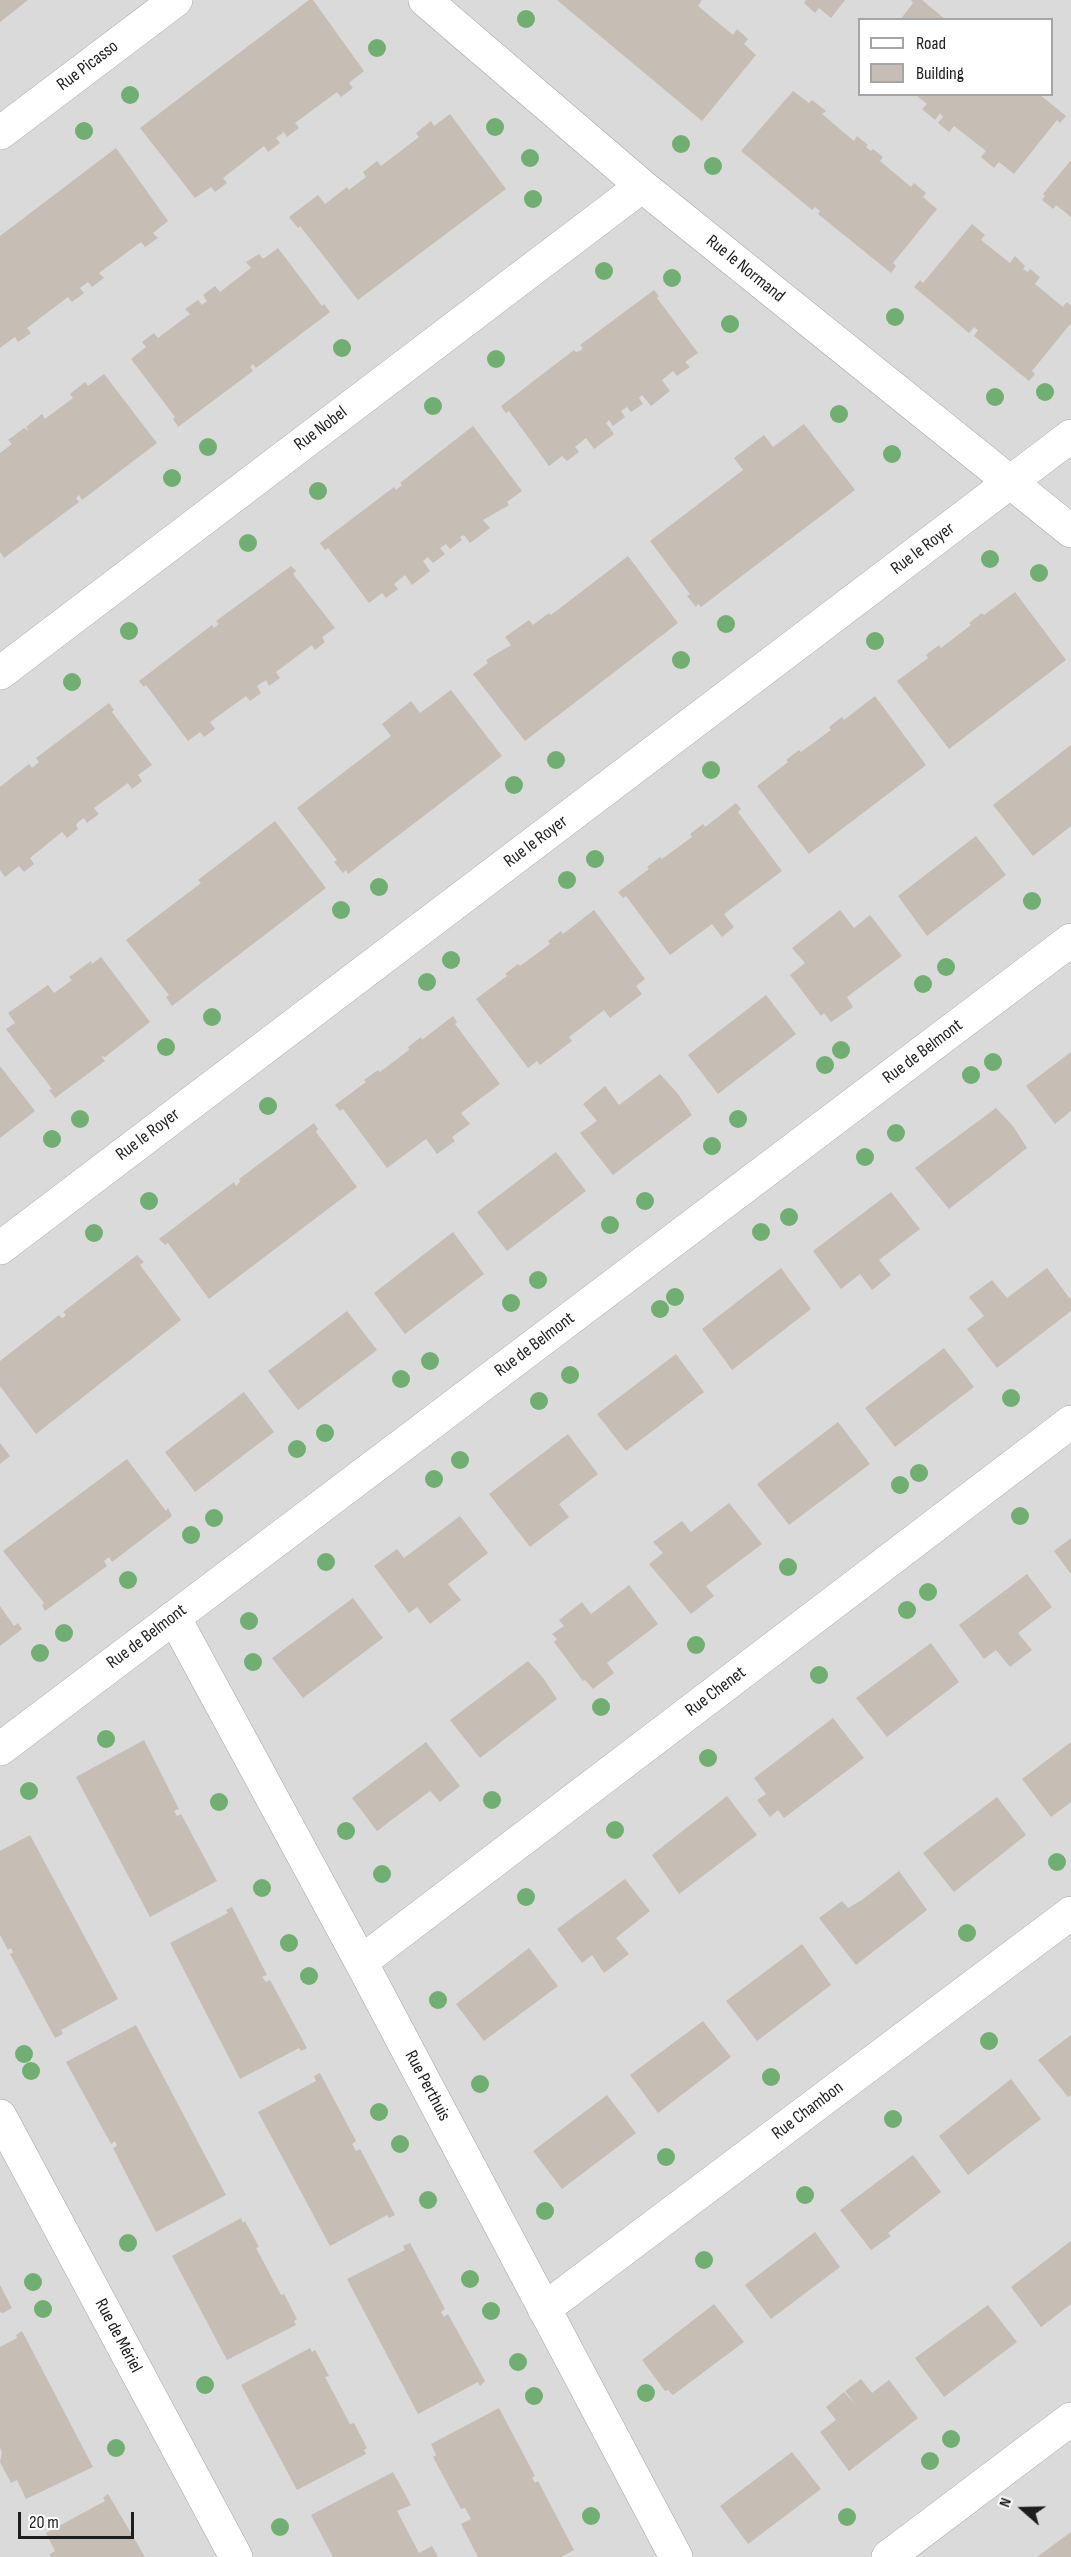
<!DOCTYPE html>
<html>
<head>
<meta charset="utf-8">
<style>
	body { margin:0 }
	#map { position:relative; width:1071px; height:2557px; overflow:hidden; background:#efebe2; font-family:"Sofia Sans Condensed",sans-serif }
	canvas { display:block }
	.legend { position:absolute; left:858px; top:18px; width:195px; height:78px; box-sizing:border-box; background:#fff; border:2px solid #a5a5a5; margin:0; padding:8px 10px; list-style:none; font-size:18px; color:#1d1d1d }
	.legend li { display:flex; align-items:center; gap:12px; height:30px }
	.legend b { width:30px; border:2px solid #a5a5a5 }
	.north { position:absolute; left:993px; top:2479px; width:60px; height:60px; -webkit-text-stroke:4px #fff; paint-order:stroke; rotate:290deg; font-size:16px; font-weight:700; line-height:24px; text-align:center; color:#1d1d1d }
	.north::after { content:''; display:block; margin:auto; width:21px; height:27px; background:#1d1d1d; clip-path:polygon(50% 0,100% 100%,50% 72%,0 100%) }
	.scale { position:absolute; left:18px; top:2512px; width:116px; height:27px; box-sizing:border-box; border:3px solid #1d1d1d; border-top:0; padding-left:8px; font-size:18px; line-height:21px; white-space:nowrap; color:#1d1d1d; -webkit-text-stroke:4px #fff; paint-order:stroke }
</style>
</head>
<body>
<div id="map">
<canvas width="1071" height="2557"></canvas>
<ul class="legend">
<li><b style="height:8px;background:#fff"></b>Road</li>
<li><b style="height:16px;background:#c6bdb5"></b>Building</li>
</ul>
<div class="north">N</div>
<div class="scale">20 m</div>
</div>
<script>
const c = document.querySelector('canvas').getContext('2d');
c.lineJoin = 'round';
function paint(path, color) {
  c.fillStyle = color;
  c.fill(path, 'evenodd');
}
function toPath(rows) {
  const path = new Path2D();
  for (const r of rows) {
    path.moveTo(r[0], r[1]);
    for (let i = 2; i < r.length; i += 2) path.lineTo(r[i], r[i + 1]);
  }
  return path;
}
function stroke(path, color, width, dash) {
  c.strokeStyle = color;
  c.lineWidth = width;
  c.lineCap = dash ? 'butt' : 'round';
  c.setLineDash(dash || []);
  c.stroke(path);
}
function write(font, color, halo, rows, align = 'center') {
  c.font = font + ' "Sofia Sans Condensed",sans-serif';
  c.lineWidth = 4.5;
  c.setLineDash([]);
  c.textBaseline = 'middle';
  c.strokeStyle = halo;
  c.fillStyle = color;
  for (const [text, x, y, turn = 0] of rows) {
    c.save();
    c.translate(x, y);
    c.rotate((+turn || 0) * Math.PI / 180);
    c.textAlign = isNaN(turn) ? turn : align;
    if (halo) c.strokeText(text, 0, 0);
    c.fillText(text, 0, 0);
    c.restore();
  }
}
paint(toPath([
	[0,0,1071,0,1071,2557,0,2557],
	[860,20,1052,20,1052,94,860,94]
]), '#dbdada');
paint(toPath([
	[0,0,28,0,0,22],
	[309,0,313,0,364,71,349,83,353,88,341,97,337,92,295,123,299,128,287,137,284,132,276,138,280,143,268,152,264,146,223,178,227,183,215,192,211,187,195,198,140,128],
	[557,0,702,0,698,6,733,35,737,29,748,39,744,44,756,55,702,121],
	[806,0,845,0,831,18,819,8,815,13,804,3],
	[911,0,922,0,946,20,900,20,913,3],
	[793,91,809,103,812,100,826,111,822,114,854,141,857,136,868,145,866,147,871,151,873,149,883,157,880,161,911,187,914,183,926,193,923,197,937,209,893,263,896,266,891,273,818,214,820,211,815,207,812,210,741,151],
	[915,94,1039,94,1066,116,1060,123,1057,120,1014,174,999,162,994,168,981,157,986,151,954,126,949,132,938,123,943,117,940,113,935,120,922,109,927,104],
	[450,114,506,189,358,300,300,226,298,228,289,217,318,195,325,204,347,187,349,190,366,177,363,172,377,161,381,166,419,137,416,133,431,121,434,126],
	[116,148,168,221,153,233,158,238,145,247,141,242,99,273,104,278,92,287,88,282,80,288,84,293,72,302,68,297,27,328,31,333,18,342,15,337,0,348,0,236],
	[1071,160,1071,217,1056,205,1053,209,1042,200,1045,196,1043,194],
	[972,224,985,235,981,240,1010,263,1015,256,1025,266,1023,269,1028,272,1030,269,1040,277,1035,284,1063,307,1067,302,1071,306,1071,323,1032,371,1035,374,1029,381,974,336,978,330,974,327,969,333,914,287,920,280,923,283],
	[278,248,322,306,324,304,330,312,256,368,253,364,250,367,253,371,178,427,173,419,175,417,131,359,146,347,142,342,154,333,158,338,190,314,185,309,198,300,202,305,207,301,203,295,215,286,220,292,251,268,246,262,259,254,263,259],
	[654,290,659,296,657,298,698,353,685,362,690,367,677,376,673,371,662,380,670,391,651,406,642,395,639,398,643,404,631,412,627,407,621,411,625,417,613,426,609,420,606,423,614,434,594,449,586,438,575,447,579,452,567,461,562,456,549,466,509,411,506,413,501,406,574,350,576,352,580,351,583,348,580,345],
	[104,374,157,443,82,500,79,495,76,498,79,502,4,558,0,552,0,453,12,444,8,440,24,428,29,431,26,427,42,414,45,419,73,398,70,394,85,382,88,386],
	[804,424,855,490,701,607,698,604,696,607,687,596,690,594,650,541,743,470,734,458,764,435,773,447],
	[473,426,522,491,507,502,509,505,483,520,490,528,470,543,464,535,460,537,462,540,450,549,446,544,440,548,445,554,433,563,428,557,423,561,430,571,412,585,405,575,394,584,398,589,386,598,382,593,369,603,328,548,325,550,320,543,394,487,396,490,402,485,400,483],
	[628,556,678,623,525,741,473,674,488,663,486,660,511,645,505,637,529,620,533,625,549,613,551,615],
	[291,566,296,571,293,574,335,628,322,637,325,642,315,650,312,645,276,672,280,678,269,686,266,680,257,686,261,693,250,701,246,696,210,722,215,729,204,737,200,732,188,741,146,685,144,687,139,681,212,625,214,628,219,624,216,621],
	[1015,592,1066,660,949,749,897,681,928,658,926,655,939,645,941,648,971,625,969,623,982,613,984,615],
	[451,690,502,756,348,874,346,870,343,873,334,862,337,860,297,808,391,736,382,724,411,701,420,713],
	[875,696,926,765,809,854,757,786,788,762,786,760,799,750,801,752,831,730,829,727,842,717,844,720],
	[109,703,114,710,112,712,152,765,138,775,142,781,132,789,128,783,94,808,99,814,87,823,84,818,78,822,76,825,78,829,67,838,62,832,30,858,34,864,24,872,19,866,5,877,0,870,0,787,29,764,32,768,39,762,36,758],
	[1071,745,1071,826,1033,856,993,805],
	[736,803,741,809,738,812,782,871,724,914,734,927,722,937,712,924,670,955,626,896,623,898,618,892,649,869,647,867,660,857,662,859,692,837,690,834,703,824,705,827],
	[275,821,326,888,172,1006,166,997,169,995,126,940,201,883,198,880],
	[976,836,1006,875,927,936,898,896],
	[594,910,645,979,636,986,642,994,610,1018,604,1010,569,1037,572,1041,540,1065,537,1061,528,1068,476,999,507,976,505,974,518,964,520,966,550,944,548,941,561,931,563,934],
	[840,910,854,928,870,915,902,956,847,997,853,1007,831,1022,824,1013,821,1016,790,975,805,963,792,948],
	[101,957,150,1022,105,1057,101,1056,105,1061,55,1098,49,1090,52,1089,6,1029,15,1023,8,1013,48,985,54,993,72,980,69,977,91,961,92,964],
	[766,995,796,1034,718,1094,688,1055],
	[453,1016,457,1022,455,1024,500,1084,461,1113,470,1124,452,1137,455,1141,437,1154,426,1139,387,1168,343,1109,340,1111,335,1105,366,1082,364,1080,378,1070,380,1072,409,1050,408,1047,421,1037,422,1040],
	[1071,1052,1071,1111,1055,1124,1026,1086],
	[0,1066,35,1111,0,1138],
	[660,1074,678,1094,692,1115,613,1175,580,1133,597,1121,583,1104,605,1086,619,1105],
	[996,1108,1013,1126,1027,1148,949,1209,915,1168],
	[314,1123,318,1129,316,1132,357,1187,209,1299,168,1243,165,1245,159,1239,234,1182,236,1186,240,1182,239,1179],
	[556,1152,586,1191,507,1251,477,1212],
	[891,1192,920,1229,879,1260,891,1275,872,1290,860,1274,841,1289,813,1251],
	[453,1232,484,1274,405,1334,374,1293],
	[137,1255,144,1262,140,1265,181,1320,36,1434,0,1386,0,1361,59,1315,62,1318,64,1317,66,1315,63,1312],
	[781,1268,811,1309,732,1370,702,1329],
	[1047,1268,1071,1300,1071,1311,997,1368,967,1329,984,1316,969,1297,992,1280,1007,1298],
	[347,1311,377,1350,298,1410,268,1371],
	[944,1348,974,1387,895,1447,865,1408],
	[676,1354,704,1392,626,1451,597,1414],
	[244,1392,274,1432,195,1492,165,1452],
	[838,1422,870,1464,789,1525,757,1484],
	[568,1434,598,1474,559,1504,569,1517,530,1547,489,1494],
	[0,1443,10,1456,0,1464],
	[127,1459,166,1511,168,1508,172,1516,112,1562,109,1557,104,1561,107,1566,45,1611,42,1605,44,1603,3,1551],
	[729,1503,762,1544,706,1586,714,1596,691,1614,649,1564,663,1553,653,1542,682,1521,691,1532],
	[460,1516,488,1553,448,1584,461,1600,430,1624,417,1607,409,1613,374,1566,397,1549,404,1558],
	[1071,1538,1071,1574,1054,1551],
	[1027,1574,1052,1607,1018,1633,1032,1650,1010,1667,996,1650,984,1659,959,1625],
	[629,1585,658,1624,607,1663,614,1673,593,1689,585,1680,583,1681,554,1642,557,1639,552,1634,564,1626,559,1620,582,1602,591,1614],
	[353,1598,383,1638,303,1698,272,1658],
	[0,1606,14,1626,18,1623,22,1629,0,1646],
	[931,1643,959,1682,887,1737,856,1698],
	[528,1661,544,1679,557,1699,480,1758,450,1720],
	[833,1718,864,1758,784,1818,778,1810,770,1817,757,1800,766,1794,754,1778],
	[144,1740,179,1809,174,1811,177,1816,181,1814,217,1881,150,1917,76,1777],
	[426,1742,460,1786,440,1802,430,1791,377,1831,352,1798],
	[1071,1742,1071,1802,1051,1817,1022,1779],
	[727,1796,757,1835,679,1894,652,1855],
	[997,1797,1026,1835,954,1892,923,1853],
	[30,1835,118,1999,61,2030,63,2034,55,2038,10,1954,13,1953,12,1950,10,1948,8,1950,0,1935,0,1851],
	[899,1871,927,1910,856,1965,819,1918,842,1901,848,1908,862,1900],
	[625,1879,650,1911,616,1938,629,1954,604,1973,592,1955,582,1963,557,1929],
	[232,1907,267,1975,262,1977,266,1982,270,1980,307,2048,301,2051,299,2048,240,2079,170,1943,228,1913,226,1910],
	[802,1944,831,1985,757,2041,726,2001],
	[529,1948,558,1986,484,2041,456,2004],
	[703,2021,731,2057,658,2113,630,2075],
	[136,2025,226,2195,156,2232,113,2148,117,2146,115,2141,111,2144,66,2062],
	[1071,2035,1071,2095,1068,2097,1038,2060],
	[320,2073,356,2141,352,2144,356,2151,360,2149,395,2215,389,2218,387,2215,330,2246,258,2112,316,2081,314,2076],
	[1011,2079,1041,2119,968,2175,939,2136],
	[607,2095,636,2133,562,2189,533,2151],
	[913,2155,941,2192,888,2233,891,2236,871,2250,840,2210],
	[241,2218,243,2223,245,2221,259,2247,256,2248,281,2295,284,2294,297,2319,294,2321,296,2325,227,2360,172,2256],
	[815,2232,840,2267,771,2319,745,2285],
	[1071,2241,1071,2304,1041,2327,1011,2287],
	[410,2243,445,2309,441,2312,444,2317,448,2314,485,2381,480,2386,478,2382,418,2414,347,2279,405,2250,403,2246],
	[0,2285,12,2308,3,2313,0,2312],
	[714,2304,744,2342,673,2395,668,2390,665,2391,642,2360],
	[988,2305,1017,2342,944,2397,915,2358],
	[22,2331,93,2467,26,2499,17,2480,11,2483,0,2462,2,2452,0,2448,0,2347,17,2338,16,2335],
	[310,2348,312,2352,315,2350,329,2376,325,2377,350,2424,354,2423,367,2448,364,2450,366,2454,297,2490,241,2385],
	[861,2379,872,2393,889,2380,918,2418,849,2471,820,2432,836,2420,826,2407,844,2392,856,2405,845,2391],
	[499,2408,535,2476,532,2478,535,2483,538,2481,574,2550,561,2557,478,2557,461,2524,471,2519,465,2508,461,2509,433,2457,436,2455,431,2444],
	[792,2452,821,2489,748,2544,720,2506],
	[393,2472,411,2505,397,2511,419,2553,432,2546,438,2557,333,2557,311,2515],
	[108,2494,145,2557,51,2557,50,2554,55,2551,46,2533,105,2501,103,2498],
	[1071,2532,1071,2557,1037,2557]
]), '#c6bdb5');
const minor = toPath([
	[425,0,642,186,1071,531],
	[0,133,176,0],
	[0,673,642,186],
	[0,1248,1071,436],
	[174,1617,361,1962,676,2557],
	[0,1749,1071,940],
	[361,1962,1071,1422],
	[0,2116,236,2557],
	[544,2309,1071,1913],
	[888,2557,1071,2419]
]);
stroke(minor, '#a4a4a4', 34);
stroke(minor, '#fff', 33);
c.fillStyle = '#70af71';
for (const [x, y] of [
	[526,19],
	[377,48],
	[130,95],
	[495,127],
	[84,131],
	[681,144],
	[530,158],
	[713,166],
	[533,199],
	[604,271],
	[672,278],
	[895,317],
	[730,324],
	[342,348],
	[496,359],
	[1045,392],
	[995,397],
	[433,406],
	[839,414],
	[208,447],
	[892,454],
	[172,478],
	[318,491],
	[248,543],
	[990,559],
	[1039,573],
	[726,624],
	[129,631],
	[875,641],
	[681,660],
	[72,682],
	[556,760],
	[711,770],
	[514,785],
	[595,859],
	[567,880],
	[379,887],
	[1032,901],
	[341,910],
	[451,960],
	[946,967],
	[427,982],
	[923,984],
	[212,1017],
	[166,1047],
	[841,1050],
	[993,1062],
	[825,1065],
	[971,1075],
	[268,1106],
	[80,1119],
	[738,1119],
	[896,1133],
	[52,1139],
	[712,1146],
	[865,1157],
	[149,1201],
	[645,1201],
	[789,1217],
	[610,1225],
	[761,1232],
	[94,1233],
	[538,1280],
	[675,1297],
	[511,1303],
	[660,1309],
	[430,1361],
	[570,1375],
	[401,1379],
	[1011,1398],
	[539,1401],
	[325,1433],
	[297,1449],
	[460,1460],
	[919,1473],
	[434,1479],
	[900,1485],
	[1020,1516],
	[214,1518],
	[191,1535],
	[326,1562],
	[788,1567],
	[128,1580],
	[928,1592],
	[907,1610],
	[249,1621],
	[64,1633],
	[696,1645],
	[40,1653],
	[253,1662],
	[819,1675],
	[601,1707],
	[106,1739],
	[708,1758],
	[29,1791],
	[492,1800],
	[219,1802],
	[615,1830],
	[346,1831],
	[1057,1862],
	[382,1874],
	[262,1888],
	[526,1897],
	[967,1933],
	[289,1943],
	[309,1976],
	[438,2000],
	[989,2041],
	[24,2054],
	[31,2071],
	[771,2077],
	[480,2084],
	[379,2112],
	[893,2119],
	[400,2144],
	[666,2157],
	[805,2195],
	[428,2200],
	[545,2211],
	[128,2243],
	[704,2260],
	[470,2279],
	[33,2282],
	[43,2309],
	[491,2311],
	[518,2362],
	[205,2385],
	[646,2393],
	[534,2396],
	[951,2439],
	[116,2448],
	[930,2461],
	[591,2516],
	[847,2517],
	[280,2527]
]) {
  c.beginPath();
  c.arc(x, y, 9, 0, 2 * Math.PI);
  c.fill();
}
write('18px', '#1d1d1d', '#fff', [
	["Rue Picasso",88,66,-37],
	["Rue le Normand",745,269,39],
	["Rue Nobel",321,429,-37],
	["Rue le Royer",923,549,-37],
	["Rue le Royer",536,842,-37],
	["Rue de Belmont",923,1052,-37],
	["Rue le Royer",148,1135,-37],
	["Rue de Belmont",535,1345,-37],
	["Rue de Belmont",147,1637,-37],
	["Rue Chenet",716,1692,-37],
	["Rue Perthuis",427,2086,62],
	["Rue Chambon",808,2111,-37],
	["Rue de Mériel",118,2336,62]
]);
</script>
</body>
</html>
